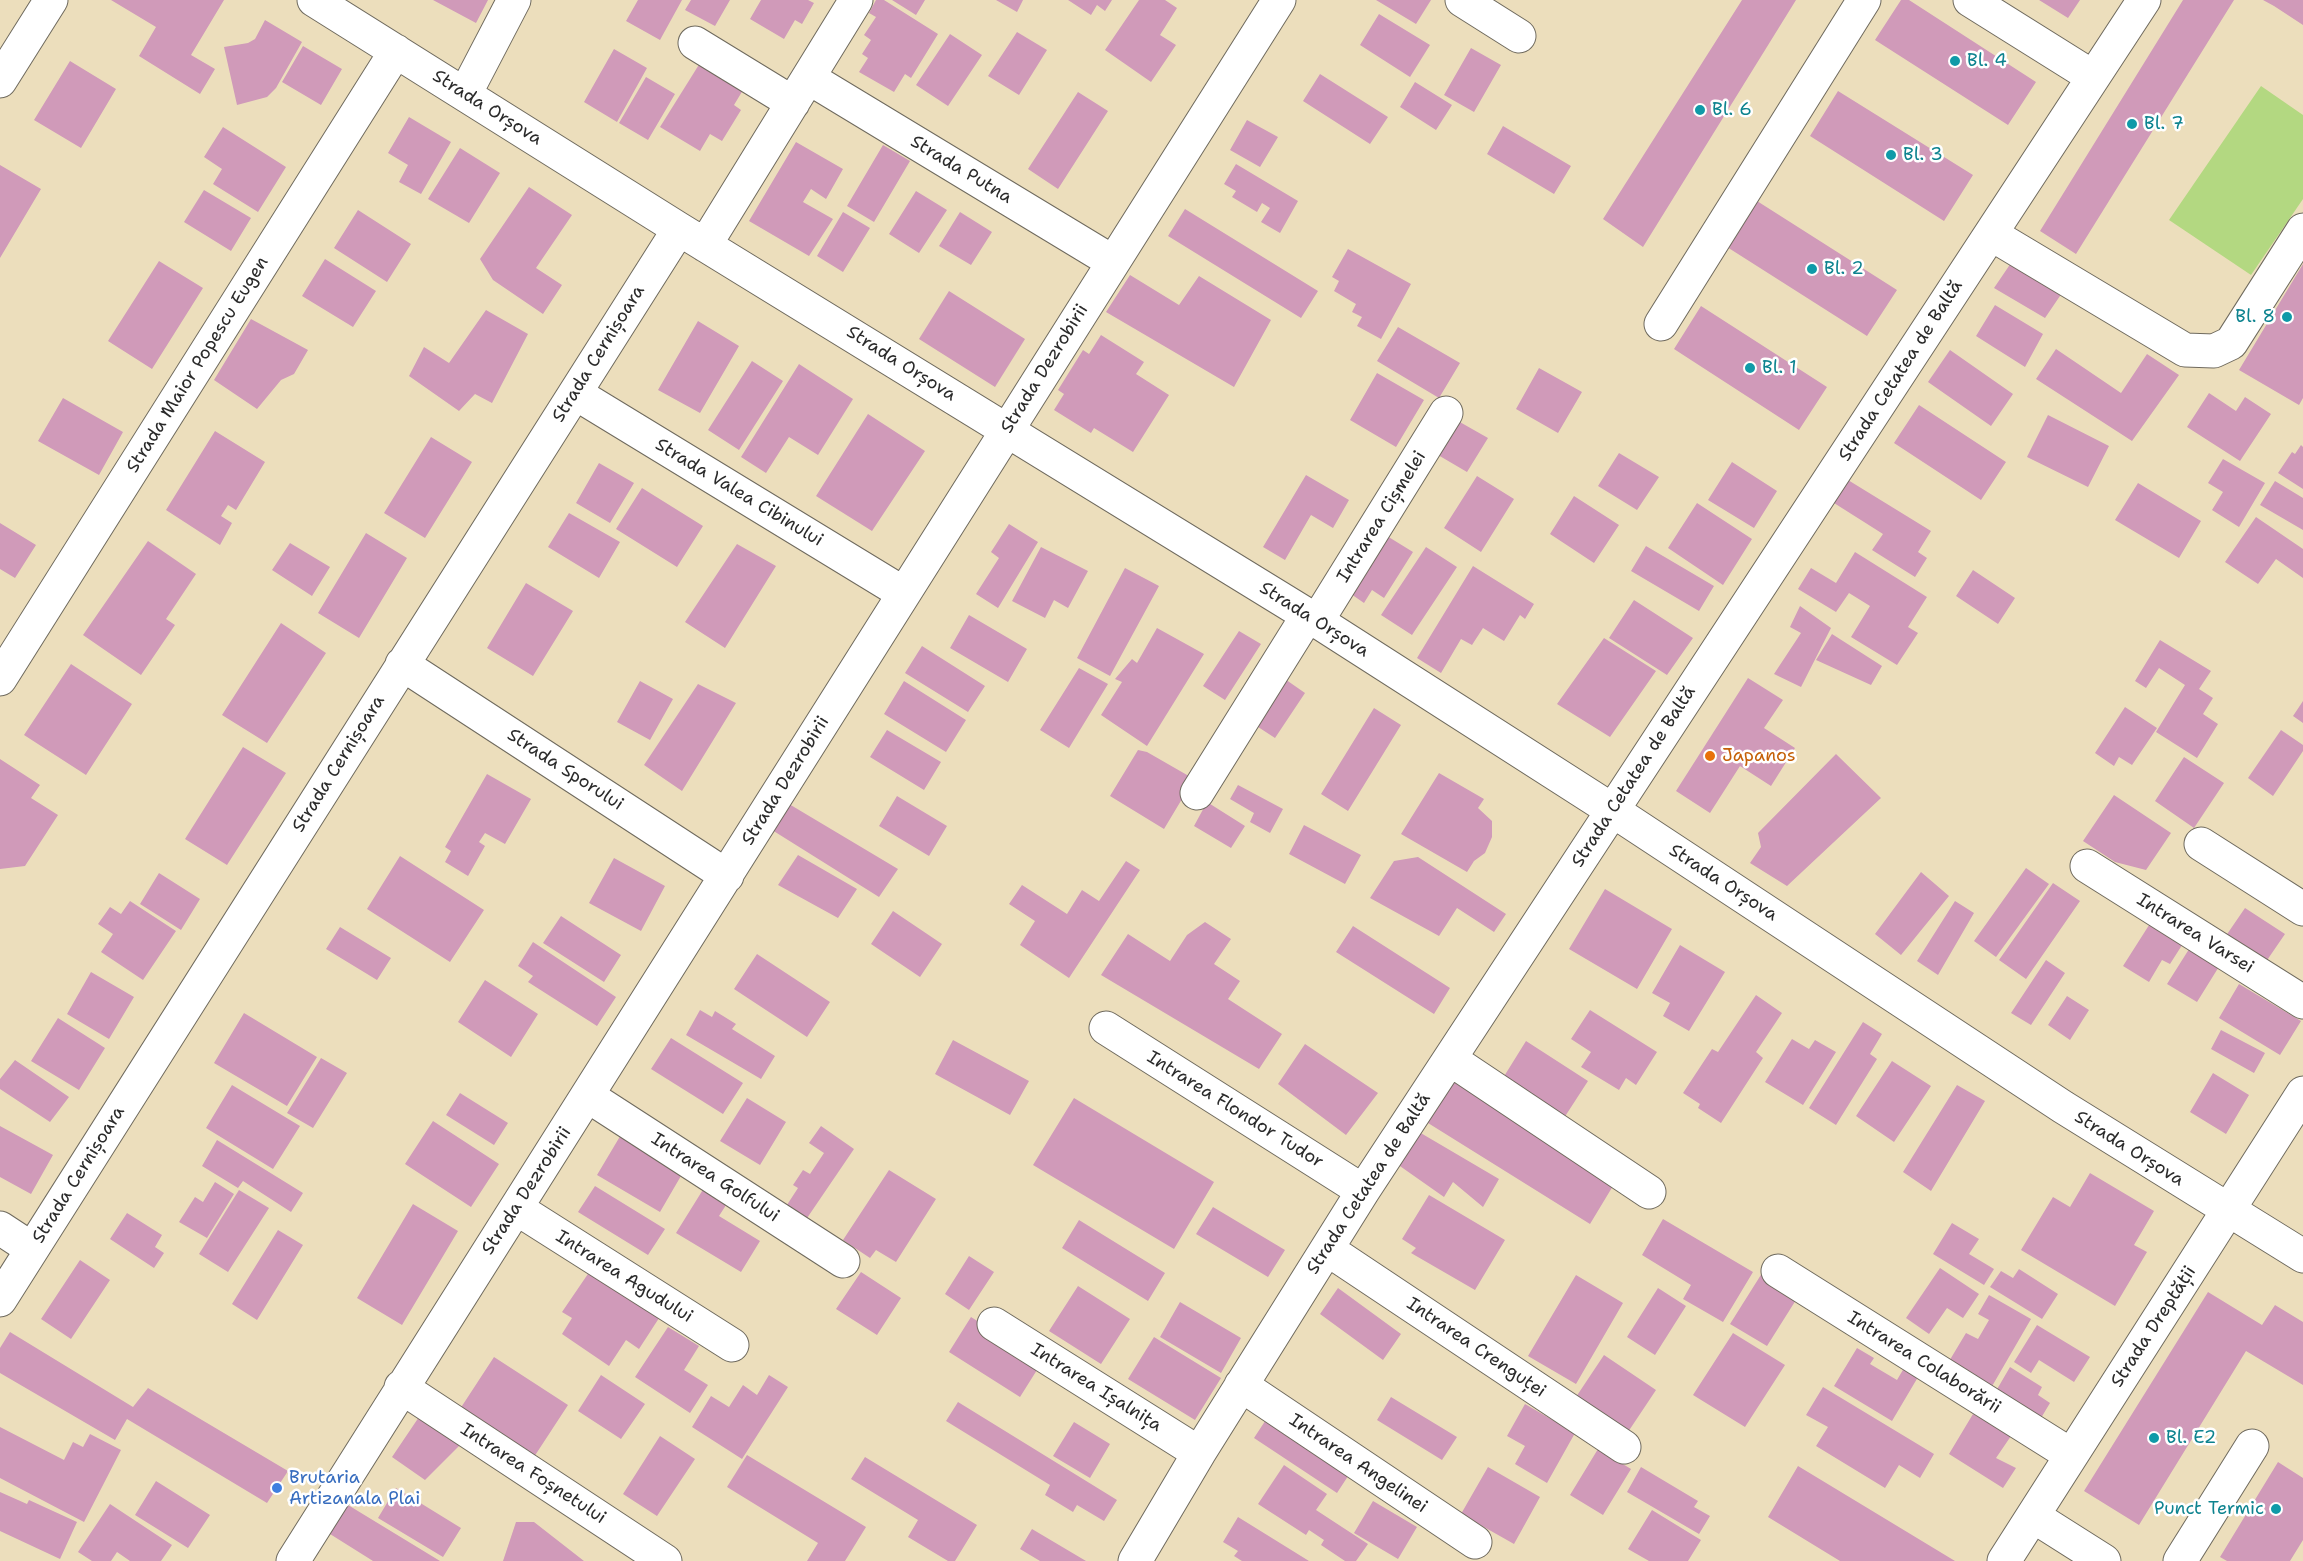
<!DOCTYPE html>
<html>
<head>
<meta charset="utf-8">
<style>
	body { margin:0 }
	canvas { display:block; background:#ecdebc }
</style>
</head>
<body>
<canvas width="2303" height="1561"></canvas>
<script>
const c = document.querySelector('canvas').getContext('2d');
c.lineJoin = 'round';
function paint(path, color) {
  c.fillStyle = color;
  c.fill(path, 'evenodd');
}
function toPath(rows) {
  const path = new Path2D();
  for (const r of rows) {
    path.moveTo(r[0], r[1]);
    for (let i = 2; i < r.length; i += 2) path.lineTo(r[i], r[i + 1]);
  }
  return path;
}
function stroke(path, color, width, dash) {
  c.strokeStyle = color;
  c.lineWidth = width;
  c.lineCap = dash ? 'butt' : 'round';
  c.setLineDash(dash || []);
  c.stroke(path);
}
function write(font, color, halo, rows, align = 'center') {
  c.font = font + ' "Shantell Sans",sans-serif';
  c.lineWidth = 5;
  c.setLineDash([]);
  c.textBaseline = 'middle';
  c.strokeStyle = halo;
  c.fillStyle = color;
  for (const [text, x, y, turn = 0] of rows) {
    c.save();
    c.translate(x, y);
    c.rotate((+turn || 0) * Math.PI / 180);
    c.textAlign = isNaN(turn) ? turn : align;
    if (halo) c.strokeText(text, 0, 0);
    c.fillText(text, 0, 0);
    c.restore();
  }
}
paint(toPath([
	[2261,86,2303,115,2303,199,2251,275,2169,220]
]), '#b3d881');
paint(toPath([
	[111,0,224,0,191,55,215,69,200,94,139,56,156,27],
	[433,0,488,0,476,23],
	[638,0,682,0,660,40,626,21],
	[691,0,730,0,715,26,685,10],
	[761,0,808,0,814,3,802,24,795,20,784,39,750,19],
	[876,0,884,0,938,34,911,78,905,74,894,92,859,72,868,58,862,54,871,40,864,35,876,17,869,13],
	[892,0,925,0,916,15],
	[996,0,1023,0,1017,12],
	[1068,0,1112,0,1105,11,1097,5,1091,15],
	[1139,0,1165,0,1177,8,1160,35,1176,45,1151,82,1105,50],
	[1376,0,1431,0,1416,24],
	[1742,0,1796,0,1643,247,1603,219],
	[1901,0,1909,0,2036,82,2008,125,1875,40],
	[2039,0,2080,0,2068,18],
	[2183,0,2234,0,2076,254,2040,231],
	[2263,0,2303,0,2303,25,2274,6],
	[1379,14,1430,45,1410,77,1360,45],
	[265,20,302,42,276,88,267,97,237,105,224,47,248,43,255,39],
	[1017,32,1047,50,1019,95,988,76],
	[950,34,982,55,948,106,916,85],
	[303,46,342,69,321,105,282,82],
	[1471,48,1501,65,1474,112,1444,95],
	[614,49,647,68,617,122,584,102],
	[70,61,116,89,81,148,34,120],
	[700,63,743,90,734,105,741,110,722,141,710,134,700,151,660,127],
	[1320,74,1388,117,1370,144,1303,101],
	[646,77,675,94,648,140,619,123],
	[1415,82,1452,105,1436,130,1400,107],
	[1838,91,1973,175,1944,221,1810,136],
	[1078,92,1108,111,1058,189,1028,169],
	[409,117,451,142,421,194,399,182,408,165,388,153],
	[1247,120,1278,137,1260,167,1230,150],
	[1503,126,1571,166,1554,194,1487,154],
	[223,127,286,167,258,212,213,184,222,169,204,157],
	[796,142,843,169,826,199,811,189,803,202,833,219,809,256,749,221],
	[883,145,910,161,874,222,847,206],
	[460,148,500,173,469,223,428,199],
	[1236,164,1298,201,1280,233,1261,222,1270,208,1262,203,1257,212,1232,197,1236,191,1224,184],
	[0,165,41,189,0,258],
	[529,187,572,215,536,268,562,285,543,314,493,280,480,259],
	[204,190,251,218,231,251,184,222],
	[916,191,947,210,919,253,889,234],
	[1757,201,1897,290,1867,336,1727,247],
	[1185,209,1318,291,1301,318,1168,236],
	[358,210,411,244,387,282,334,248],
	[843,212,870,228,843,272,817,256],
	[960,212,992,232,971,265,939,246],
	[1348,249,1411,284,1381,339,1357,326,1362,317,1352,312,1356,304,1334,291,1339,281,1332,277],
	[325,259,376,291,353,327,302,296],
	[159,261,203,288,152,369,108,341],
	[2011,263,2062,293,2045,318,1994,288],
	[2303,264,2303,398,2299,405,2239,370],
	[1130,275,1179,305,1199,276,1271,320,1234,387,1106,312],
	[949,291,1025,339,995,387,919,339],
	[1995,305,2043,334,2025,367,1976,336],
	[1701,306,1827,387,1799,430,1674,349],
	[486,310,528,334,492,403,475,394,459,411,409,376,424,347,449,363],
	[251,319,308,350,294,374,281,380,257,409,214,380],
	[698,321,739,346,700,413,658,390],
	[1398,327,1460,363,1439,398,1377,361],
	[1101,335,1144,362,1136,374,1169,395,1133,452,1094,428,1091,433,1054,410,1064,394,1058,390,1083,350,1089,354],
	[2056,349,2121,393,2147,354,2179,375,2132,441,2036,379],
	[1950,350,2013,394,1991,426,1928,382],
	[752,361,783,381,739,450,708,430],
	[799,364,853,399,818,455,789,437,766,473,741,457],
	[1539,368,1582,392,1558,433,1516,409],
	[1377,373,1424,400,1396,447,1350,420],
	[2209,393,2236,411,2245,397,2271,414,2240,461,2187,427],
	[63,398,123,432,99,475,38,441],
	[1919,405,2006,462,1981,500,1894,443],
	[868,414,925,451,872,531,816,496],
	[2048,415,2109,446,2088,487,2027,457],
	[1458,421,1488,438,1467,472,1438,455],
	[215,431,265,462,236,510,228,505,221,516,232,523,220,545,166,510],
	[431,437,472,462,425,538,384,513],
	[2301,445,2303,447,2303,489,2278,473,2292,452,2295,454],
	[1619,453,1659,477,1637,510,1598,486],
	[2223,459,2265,483,2239,527,2212,510,2223,492,2208,483],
	[1732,462,1777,491,1754,528,1708,500],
	[599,463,634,483,610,523,576,503],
	[1306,475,1349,500,1333,528,1311,515,1285,560,1263,547],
	[1477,476,1514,499,1481,552,1444,528],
	[1848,480,1931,531,1918,552,1927,558,1915,577,1872,550,1883,534,1834,503],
	[2275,481,2303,498,2303,530,2260,505],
	[2138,483,2201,521,2179,558,2115,520],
	[642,488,703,526,677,567,616,529],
	[1574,496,1619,525,1594,563,1550,534],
	[1697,503,1752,539,1723,585,1668,548],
	[569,513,620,542,599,578,548,547],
	[2256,517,2303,549,2303,578,2276,559,2258,584,2225,562],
	[0,523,36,545,15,578,0,569],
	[1009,524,1038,542,998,608,976,594,999,558,991,552],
	[366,533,407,558,359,638,318,613],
	[1387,536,1413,552,1384,598,1372,590,1364,603,1351,594],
	[148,541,196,574,166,619,175,625,141,675,83,635],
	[290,543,330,567,312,596,272,570],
	[737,544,776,566,725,648,685,622],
	[1646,546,1714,586,1699,611,1631,571],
	[1041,547,1088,571,1068,608,1054,600,1045,618,1012,601],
	[1426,547,1457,567,1412,635,1381,615],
	[1855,552,1927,597,1908,627,1918,633,1897,665,1851,637,1870,606,1849,593,1836,612,1798,589,1811,568,1836,583],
	[1473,566,1534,604,1525,619,1520,615,1504,641,1483,628,1472,645,1461,639,1441,673,1417,658],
	[1125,568,1159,586,1110,676,1077,658],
	[1973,570,2015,598,1998,624,1956,596],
	[526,583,573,611,533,676,487,648],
	[1634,600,1693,638,1667,675,1609,638],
	[1800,606,1831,628,1801,687,1774,674,1801,633,1790,627],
	[969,615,1027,649,1008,682,950,648],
	[281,623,326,653,267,743,222,715],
	[1157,628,1204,654,1147,746,1101,715,1122,682,1115,679,1132,659,1137,663],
	[1239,631,1261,644,1225,700,1203,686],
	[1832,634,1882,666,1871,685,1816,660],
	[1604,638,1656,671,1610,737,1557,704],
	[2160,640,2211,671,2199,689,2213,698,2203,714,2218,724,2197,758,2156,732,2185,685,2159,668,2146,688,2135,681],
	[922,646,985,686,968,712,905,673],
	[71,664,132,704,86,775,24,735],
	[1079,668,1108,684,1069,748,1040,730],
	[1282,677,1305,693,1275,738,1252,723],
	[1748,678,1783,700,1764,728,1795,748,1771,786,1740,766,1710,813,1676,791],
	[640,681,673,699,650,740,617,722],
	[904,681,966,720,946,752,884,714],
	[698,684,736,703,682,791,644,765],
	[2303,701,2303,723,2293,716],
	[2125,707,2157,728,2132,765,2119,757,2114,766,2095,753],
	[1374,708,1401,725,1348,811,1321,794],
	[887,730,941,762,924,790,870,757],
	[2281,730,2303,745,2303,751,2273,796,2248,778],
	[243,747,286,773,227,865,185,839],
	[1138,750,1147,752,1194,779,1164,829,1110,796],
	[1836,754,1881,798,1787,886,1750,863,1761,847,1758,833],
	[2184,757,2224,783,2194,828,2155,801],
	[0,759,40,785,31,798,58,815,25,866,0,869],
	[1439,773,1484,799,1478,808,1492,821,1492,837,1485,853,1474,861,1467,872,1401,834],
	[487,774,531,799,505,844,485,833,479,842,485,846,468,876,445,862,451,851,445,847],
	[1238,785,1283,809,1270,833,1250,822,1254,813,1230,799],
	[2114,795,2171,833,2146,870,2115,862,2083,841],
	[897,796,947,826,929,856,879,826],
	[1207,802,1245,826,1231,848,1194,826],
	[789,804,898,869,879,897,772,830],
	[1304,825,1361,855,1345,884,1289,854],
	[798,855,857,889,838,918,778,885],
	[400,856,484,910,450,962,367,909],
	[1418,857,1506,914,1494,932,1457,908,1439,936,1370,898,1394,861],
	[614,858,665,886,641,931,589,903],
	[1126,861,1140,870,1069,978,1020,945,1035,921,1009,904,1022,885,1067,914,1082,890,1099,901],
	[2026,868,2049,884,1996,957,1974,941],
	[1921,872,1949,896,1901,955,1875,934],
	[159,873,200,899,181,930,140,904],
	[2053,883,2080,901,2026,979,1999,960],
	[1605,889,1672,929,1637,989,1569,949],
	[130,901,176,931,143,980,101,952,113,934,98,924,110,907,121,914],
	[1955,901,1974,913,1938,975,1917,961],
	[2245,908,2285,934,2261,969,2221,943],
	[893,911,942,944,920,977,871,944],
	[561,916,621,955,604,982,543,943],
	[1205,922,1231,939,1214,964,1240,981,1228,999,1282,1034,1259,1069,1101,975,1128,934,1170,961,1187,935],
	[2151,922,2184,942,2170,964,2162,960,2149,982,2123,966],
	[1353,926,1450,988,1434,1014,1336,952],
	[340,927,391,958,377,980,326,949],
	[533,942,616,997,597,1026,528,982,533,976,518,966],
	[1680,945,1725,972,1689,1031,1663,1016,1670,1003,1652,993],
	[2191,946,2220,965,2197,1002,2167,984],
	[757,954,830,1002,807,1037,734,989],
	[2046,960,2065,973,2031,1025,2011,1013],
	[91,972,134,997,109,1039,67,1014],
	[485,980,538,1014,511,1057,458,1022],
	[2239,984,2301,1021,2280,1055,2219,1018],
	[1756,995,1782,1013,1756,1052,1763,1058,1721,1123,1698,1108,1700,1104,1683,1093,1712,1049,1718,1052],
	[2067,996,2089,1010,2070,1040,2048,1025],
	[700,1010,712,1017,715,1011,736,1024,732,1029,775,1056,761,1079,686,1035],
	[1590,1010,1657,1052,1636,1085,1626,1078,1619,1090,1581,1067,1591,1052,1571,1039],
	[244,1013,317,1057,287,1106,214,1063],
	[58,1018,105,1048,79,1090,31,1061],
	[1863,1022,1882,1034,1870,1054,1877,1059,1836,1125,1809,1108],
	[2221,1030,2265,1053,2254,1073,2211,1049],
	[671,1038,743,1083,723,1114,651,1069],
	[1792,1039,1809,1049,1815,1040,1836,1052,1803,1105,1765,1082],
	[953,1040,1029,1081,1010,1115,935,1074],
	[1526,1041,1588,1081,1564,1118,1503,1078],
	[1305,1044,1378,1093,1346,1135,1278,1084],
	[321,1058,347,1073,313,1128,287,1113],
	[15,1060,69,1097,50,1122,0,1089,0,1079],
	[1892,1061,1931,1086,1894,1142,1856,1116],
	[2213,1073,2249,1095,2226,1134,2190,1112],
	[1457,1076,1619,1176,1590,1224,1428,1123],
	[232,1085,300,1126,273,1169,206,1128],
	[1957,1085,1985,1101,1931,1191,1903,1172],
	[460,1093,508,1123,494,1145,446,1115],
	[747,1098,786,1122,760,1165,720,1141],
	[1074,1098,1214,1182,1174,1249,1033,1165],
	[433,1121,499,1164,471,1207,405,1164],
	[0,1126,53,1155,31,1194,0,1177],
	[821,1126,854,1149,803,1224,783,1211,798,1188,793,1185,803,1170,810,1174,824,1153,809,1143],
	[1419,1132,1499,1179,1483,1207,1453,1182,1444,1197,1397,1164],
	[622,1133,685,1169,660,1212,597,1175],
	[217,1140,303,1193,291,1212,243,1181,238,1188,202,1166],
	[889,1170,936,1199,896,1262,876,1250,870,1258,843,1240],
	[2090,1173,2154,1211,2134,1245,2147,1252,2115,1306,2021,1250,2053,1197,2070,1207],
	[215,1182,234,1194,207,1238,179,1222,195,1197,203,1202],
	[595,1186,665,1229,648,1255,578,1212],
	[704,1188,728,1202,719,1216,760,1241,741,1272,676,1233],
	[239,1190,269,1208,228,1272,199,1254],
	[1429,1195,1505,1240,1475,1290,1411,1253,1416,1248,1402,1239],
	[413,1204,458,1231,402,1325,357,1298],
	[1213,1207,1285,1250,1268,1277,1196,1234],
	[127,1213,162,1235,155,1247,164,1253,154,1268,110,1239],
	[1663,1219,1753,1272,1723,1322,1683,1299,1691,1285,1642,1255],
	[1079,1220,1165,1273,1148,1301,1062,1248],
	[1952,1223,1979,1239,1969,1254,1994,1269,1984,1285,1933,1254],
	[278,1230,303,1245,257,1320,232,1304],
	[969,1256,994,1272,969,1310,945,1294],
	[80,1260,110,1280,71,1339,41,1319],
	[592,1268,661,1315,639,1349,626,1340,609,1366,562,1334,572,1318,562,1312],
	[1940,1268,1979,1294,1963,1318,1947,1308,1929,1334,1906,1318],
	[2019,1269,2058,1294,2042,1319,1990,1287,2001,1271,2013,1278],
	[1764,1270,1801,1292,1767,1346,1730,1324],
	[861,1272,901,1298,877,1335,836,1309],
	[1576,1275,1623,1303,1576,1384,1528,1356],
	[1078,1286,1130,1319,1101,1364,1049,1331],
	[1338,1288,1401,1334,1383,1360,1320,1314],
	[1658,1288,1686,1306,1655,1355,1627,1337],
	[2208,1292,2262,1325,2275,1305,2303,1322,2303,1385,2246,1351,2139,1525,2084,1491],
	[1989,1295,2031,1319,1991,1388,1948,1363,1966,1333,1978,1339,1989,1320,1978,1314],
	[1180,1302,1241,1338,1221,1373,1160,1337],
	[971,1317,1042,1362,1020,1397,949,1352],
	[2037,1325,2090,1357,2074,1382,2039,1360,2031,1373,2014,1362],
	[668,1327,699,1346,684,1370,708,1385,690,1413,635,1377],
	[10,1332,133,1407,148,1388,288,1471,267,1503,127,1419,115,1440,0,1373,0,1348],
	[1733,1333,1785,1365,1745,1427,1693,1395],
	[1154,1337,1221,1378,1195,1420,1128,1379],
	[1857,1348,1874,1358,1870,1364,1897,1380,1907,1363,1921,1372,1892,1421,1834,1386],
	[1604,1355,1656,1390,1628,1432,1576,1397],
	[494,1357,568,1405,534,1457,460,1409],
	[2010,1367,2042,1387,2038,1395,2050,1403,2041,1418,1996,1391],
	[601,1375,645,1404,621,1439,578,1411],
	[769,1375,788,1387,742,1459,692,1427,711,1396,729,1407,743,1385,757,1395],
	[1823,1387,1934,1454,1920,1478,1899,1465,1885,1488,1816,1446,1828,1427,1806,1415],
	[1391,1397,1457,1437,1442,1460,1377,1420],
	[958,1402,1117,1500,1104,1521,1077,1505,1073,1512,1045,1495,1050,1485,946,1421],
	[1525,1404,1575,1433,1547,1483,1515,1464,1525,1446,1507,1436],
	[1271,1412,1354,1467,1337,1493,1254,1438],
	[421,1414,460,1445,425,1480,392,1457],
	[1973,1414,2011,1436,1996,1458,2016,1468,2003,1488,1949,1454],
	[1074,1422,1110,1444,1090,1478,1053,1456],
	[0,1427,64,1460,73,1442,83,1447,90,1434,121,1450,84,1522,0,1478],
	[660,1436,695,1459,657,1516,623,1494],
	[1598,1449,1631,1469,1603,1515,1570,1495],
	[747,1455,866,1527,845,1561,807,1561,818,1543,727,1487],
	[865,1457,977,1525,955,1561,948,1561,908,1537,918,1520,851,1479],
	[2278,1462,2303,1478,2303,1540,2290,1561,2227,1561,2220,1557],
	[1284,1465,1327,1494,1316,1510,1368,1544,1356,1561,1345,1561,1321,1545,1324,1540,1309,1530,1306,1535,1258,1504],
	[1798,1466,1955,1561,1840,1561,1768,1517],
	[1488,1467,1540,1497,1514,1544,1461,1514],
	[1641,1467,1698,1501,1694,1507,1710,1516,1699,1534,1627,1492],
	[156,1481,210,1515,188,1548,135,1515],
	[396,1488,461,1528,443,1557,378,1518],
	[0,1492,27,1504,29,1500,77,1522,60,1559,0,1531],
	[1373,1501,1417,1527,1398,1559,1354,1533],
	[110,1504,172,1545,161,1561,130,1561,117,1552,111,1561,92,1561,78,1552],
	[348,1505,440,1561,373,1561,330,1534],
	[1652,1510,1701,1540,1688,1561,1649,1561,1628,1549],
	[1238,1517,1309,1561,1242,1561,1234,1556,1238,1551,1223,1542],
	[516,1522,534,1522,584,1561,503,1561],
	[1032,1529,1086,1561,1040,1561,1020,1549]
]), '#d09ab9');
const minor = toPath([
	[314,0,679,229,1317,621,1612,810,2063,1107,2303,1256],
	[1462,0,1519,36],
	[1970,0,2093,77],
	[695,43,793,103],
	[809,78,1113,262],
	[0,81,51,0],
	[465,94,514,0],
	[1991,234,2185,350,2214,351,2231,343,2303,230],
	[705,245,856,0],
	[1661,324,1864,0],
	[575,393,903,593],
	[1317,621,1446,413],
	[402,664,727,876],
	[0,679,396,51],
	[1197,793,1308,615],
	[2201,844,2303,909],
	[2087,866,2303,1002],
	[1106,1028,1363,1191],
	[1450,1059,1649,1192],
	[588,1096,843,1261],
	[516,1208,732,1345],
	[0,1228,32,1249],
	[1327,1249,1624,1447],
	[1778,1271,2071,1455],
	[0,1300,679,229],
	[994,1324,1199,1453],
	[1241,1385,1475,1542],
	[401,1387,665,1561],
	[2033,1516,2104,1561],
	[293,1561,1279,0],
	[1135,1561,1199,1453,1363,1191,2144,0],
	[2004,1561,2303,1093],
	[2180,1561,2252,1446]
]);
stroke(minor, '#6f6a5e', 35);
stroke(minor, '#fff', 33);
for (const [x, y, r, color] of [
	[1955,61,6,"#0f9aa8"],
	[1700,110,6,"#0f9aa8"],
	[2132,124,6,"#0f9aa8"],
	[1891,155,6,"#0f9aa8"],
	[1812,269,6,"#0f9aa8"],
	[2287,317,6,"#0f9aa8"],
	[1750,368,6,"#0f9aa8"],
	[1710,756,6,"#e8710a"],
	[2154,1438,6,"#0f9aa8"],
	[277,1488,6,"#3f7fe0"],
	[2276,1509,6,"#0f9aa8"]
]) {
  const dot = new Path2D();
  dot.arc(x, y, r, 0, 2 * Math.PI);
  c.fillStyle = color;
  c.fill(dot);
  stroke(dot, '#fff', 2);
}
write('18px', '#0d838f', '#fff', [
	["Bl. 4",1967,61],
	["Bl. 6",1712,110],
	["Bl. 7",2144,124],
	["Bl. 3",1903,155],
	["Bl. 2",1824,269],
	["Bl. 8",2275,317,"right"],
	["Bl. 1",1762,368],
	["Bl. E2",2166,1438],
	["Punct Termic",2264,1509,"right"]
], 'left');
write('18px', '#2b2b2b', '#fff', [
	["Strada Orșova",487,108,32],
	["Strada Putna",961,170,31],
	["Strada Cernișoara",599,354,-58],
	["Strada Orșova",901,364,32],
	["Strada Maior Popescu Eugen",198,365,-58],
	["Strada Dezrobirii",1045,369,-58],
	["Strada Cetatea de Baltă",1901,371,-57],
	["Strada Valea Cibinului",739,493,31],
	["Intrarea Cișmelei",1382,517,-58],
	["Strada Orșova",1314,620,32],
	["Strada Cernișoara",339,764,-58],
	["Strada Sporului",565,770,33],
	["Strada Cetatea de Baltă",1634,777,-57],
	["Strada Dezrobirii",786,781,-58],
	["Strada Orșova",1723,883,33],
	["Intrarea Varsei",2195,934,32],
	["Intrarea Flondor Tudor",1235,1110,32],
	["Strada Orșova",2129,1149,32],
	["Strada Cernișoara",79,1175,-58],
	["Intrarea Golfului",715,1178,33],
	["Strada Cetatea de Baltă",1369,1184,-57],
	["Strada Dezrobirii",527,1191,-57],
	["Intrarea Agudului",624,1277,32],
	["Strada Dreptății",2154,1327,-57],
	["Intrarea Crenguței",1476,1348,34],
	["Intrarea Colaborării",1924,1363,32],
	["Intrarea Ișalnița",1096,1388,32],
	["Intrarea Angelinei",1358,1464,34],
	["Intrarea Foșnetului",533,1474,33]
]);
write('18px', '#c56008', '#fff', [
	["Japanos",1722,756]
], 'left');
write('18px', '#366cbe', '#fff', [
	["Brutaria",289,1478],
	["Artizanala Plai",289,1499]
], 'left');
</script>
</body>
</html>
